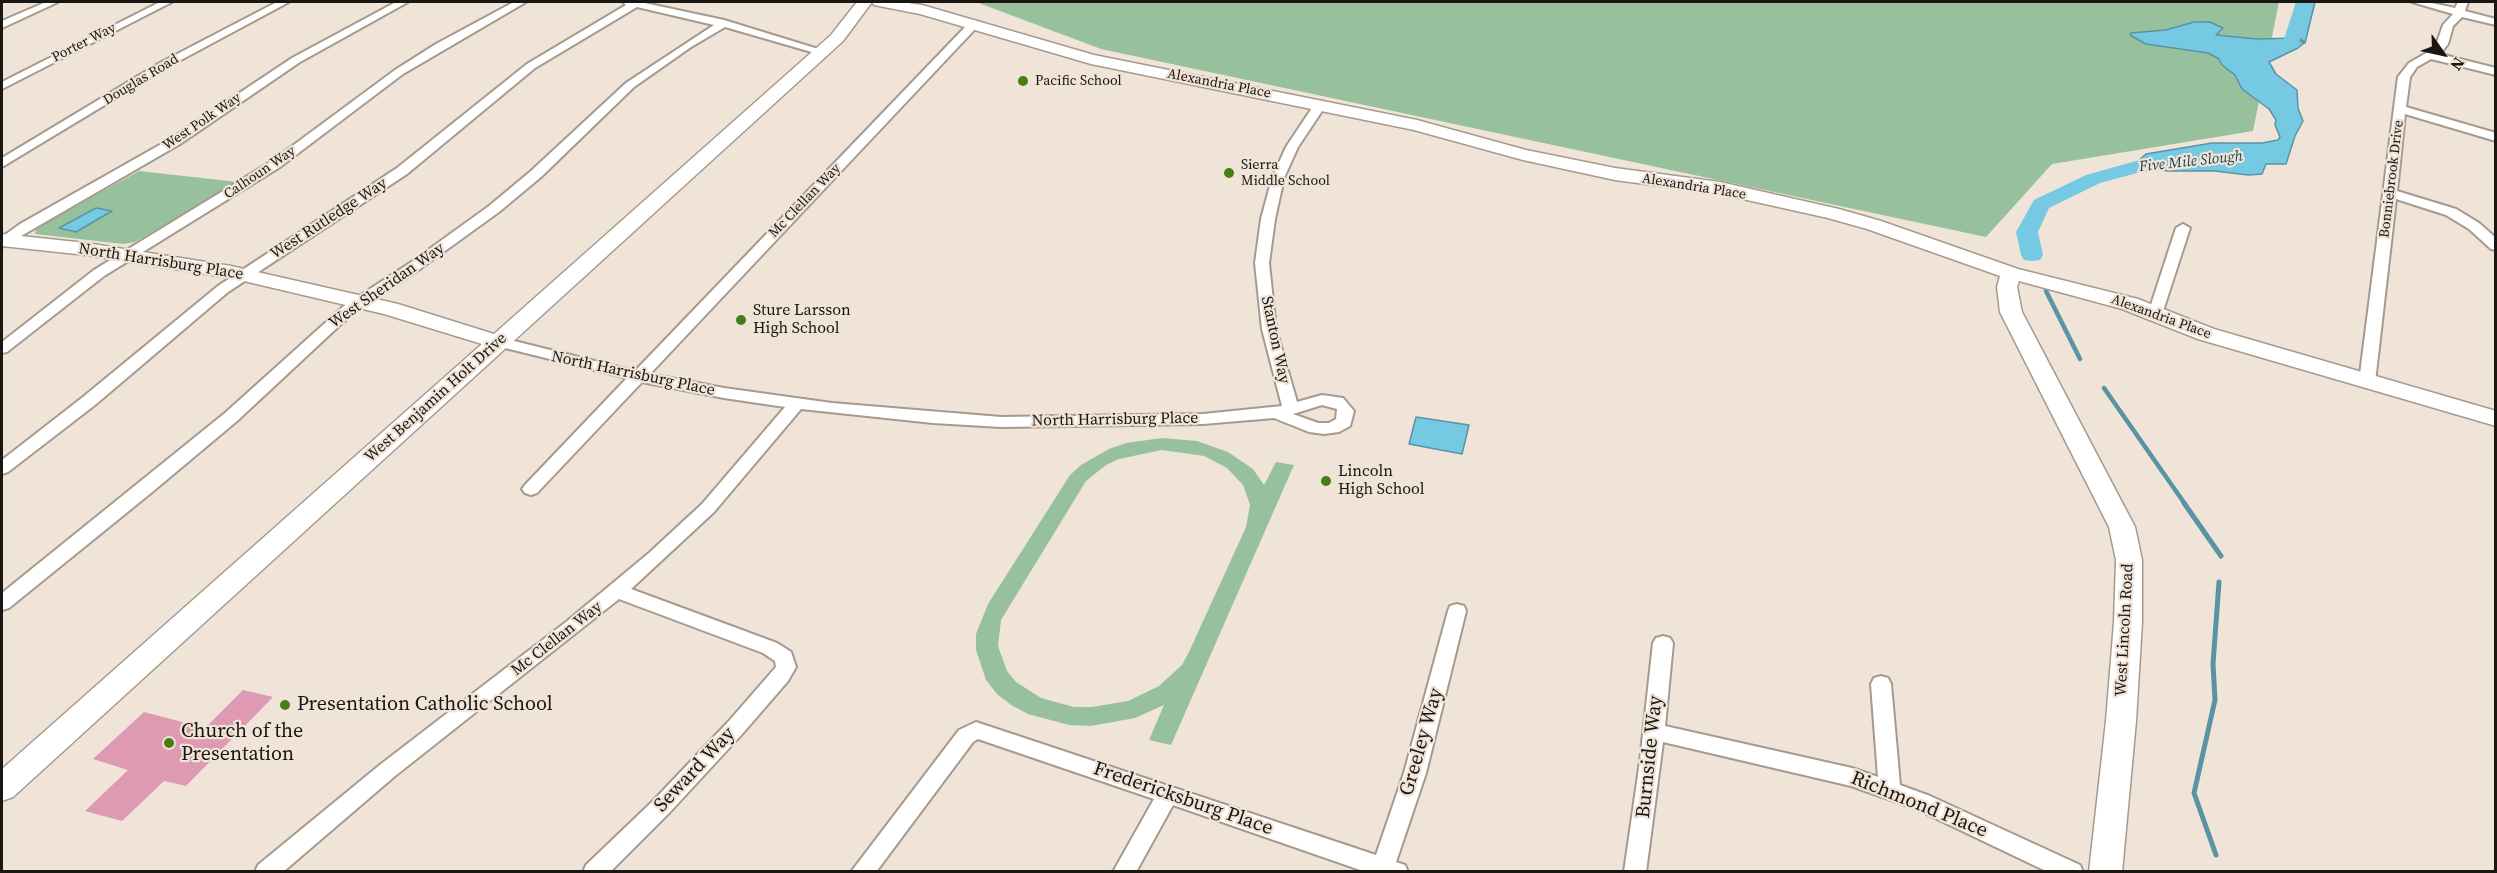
<!DOCTYPE html>
<html>
<head>
<meta charset="utf-8">
<style>
	body { margin:0 }
	#map { position:relative; width:2497px; height:873px; overflow:hidden; background:#f0e4d8; font-family:"Source Serif 4",serif }
	canvas { display:block }
	.frame { position:absolute; inset:0; border:3px solid #1a1612; pointer-events:none }
	.north { position:absolute; left:2413px; top:24px; width:60px; height:60px; -webkit-text-stroke:4px #f0e4d8; paint-order:stroke; rotate:124deg; font-size:16px; font-weight:700; line-height:24px; text-align:center; color:#1a1612 }
	.north::after { content:''; display:block; margin:auto; width:21px; height:27px; background:#1a1612; clip-path:polygon(50% 0,100% 100%,50% 72%,0 100%) }
</style>
</head>
<body>
<div id="map">
<canvas width="2497" height="873"></canvas>
<div class="frame"></div>
<div class="north">N</div>
</div>
<script>
const c = document.querySelector('canvas').getContext('2d');
c.lineJoin = 'round';
function paint(path, color) {
  c.fillStyle = color;
  c.fill(path, 'evenodd');
}
function toPath(rows) {
  const path = new Path2D();
  for (const r of rows) {
    path.moveTo(r[0], r[1]);
    for (let i = 2; i < r.length; i += 2) path.lineTo(r[i], r[i + 1]);
  }
  return path;
}
function stroke(path, color, width, dash) {
  c.strokeStyle = color;
  c.lineWidth = width;
  c.lineCap = dash ? 'butt' : 'round';
  c.setLineDash(dash || []);
  c.stroke(path);
}
function write(font, color, halo, rows, align = 'center') {
  c.font = font + ' "Source Serif 4",serif';
  c.lineWidth = 4.5;
  c.setLineDash([]);
  c.textBaseline = 'middle';
  c.strokeStyle = halo;
  c.fillStyle = color;
  for (const [text, x, y, turn = 0] of rows) {
    c.save();
    c.translate(x, y);
    c.rotate((+turn || 0) * Math.PI / 180);
    c.textAlign = isNaN(turn) ? turn : align;
    if (halo) c.strokeText(text, 0, 0);
    c.fillText(text, 0, 0);
    c.restore();
  }
}
paint(toPath([
	[976,2,2279,2,2253,131,2052,164,1986,237,1101,49],
	[139,171,238,182,135,242,123,244,35,234,36,228],
	[1162,438,1197,441,1228,452,1253,469,1264,485,1276,462,1294,465,1171,745,1149,740,1164,705,1135,718,1091,726,1069,725,1028,714,1011,705,997,694,986,680,976,650,976,634,988,604,1070,475,1081,465,1109,449,1126,443],
	[1162,450,1204,456,1227,468,1243,485,1250,505,1246,527,1189,652,1182,665,1159,686,1128,701,1092,707,1074,707,1041,698,1016,682,1007,671,998,646,1001,620,1086,481,1106,465,1119,459]
]), '#97c19c');
const water = toPath([
	[2297,2,2315,2,2305,43,2290,28,2297,2],
	[2194,22,2210,22,2223,28,2216,35,2257,39,2296,38,2304,43,2298,48,2269,62,2276,74,2297,90,2298,108,2303,121,2295,136,2286,164,2266,164,2262,174,2248,175,2215,171,2167,171,2140,165,2138,161,2146,154,2212,143,2262,143,2278,140,2280,137,2275,125,2276,120,2269,109,2242,89,2235,75,2222,65,2219,59,2208,53,2146,44,2130,35,2131,33,2166,30,2194,22],
	[96,208,112,211,76,232,59,228,96,208],
	[1416,417,1469,425,1462,454,1409,444,1416,417]
]);
paint(water, '#75c9e3');
stroke(water, '#5a93a4', 1.5);
stroke(toPath([
	[2046,291,2080,359],
	[2104,388,2185,504]
]), '#5a93a4', 4.5);
stroke(toPath([
	[2184,503,2221,556],
	[2216,855,2194,793,2215,700,2213,664,2219,582]
]), '#5a93a4', 5);
paint(toPath([
	[2296,2,2312,2,2297,48,2264,51,2258,50,2255,46,2258,42,2284,39,2296,2],
	[2179,156,2186,158,2189,162,2186,166,2137,173,2100,183,2049,208,2038,232,2043,255,2040,260,2032,261,2024,260,2021,255,2016,232,2034,200,2086,175,2136,161,2179,156]
]), '#75c9e3');
paint(toPath([
	[243,690,273,697,186,786,164,781,122,821,85,811,128,770,93,759,144,712,205,728]
]), '#de99b3');
const street = toPath([
	[46,2,58,2,2,28,2,21,46,2],
	[160,2,172,2,2,89,2,82,160,2],
	[277,2,289,2,166,68,2,167,2,158,158,64,277,2],
	[396,2,408,2,300,62,180,144,2,247,2,237,20,224,172,138,292,58,396,2],
	[514,2,526,2,403,74,280,167,104,276,7,352,2,353,2,342,94,270,272,161,395,70,436,44,514,2],
	[623,2,640,2,724,20,828,52,822,55,725,27,691,47,634,87,541,177,499,212,420,269,354,312,237,421,151,493,9,608,2,610,2,593,225,413,344,306,410,263,489,206,531,171,626,83,714,25,637,7,535,68,407,174,228,292,95,405,8,472,2,474,2,460,83,397,218,286,397,168,527,64,626,5,623,2],
	[2412,2,2427,2,2455,8,2458,2,2468,2,2465,11,2496,19,2496,25,2462,17,2453,26,2448,44,2440,54,2496,68,2496,75,2431,59,2417,67,2410,77,2406,107,2496,133,2496,141,2405,114,2397,191,2456,209,2479,223,2496,238,2496,250,2491,249,2469,229,2446,215,2396,199,2375,382,2367,387,2359,382,2398,77,2409,63,2435,48,2443,25,2453,14,2412,2],
	[973,22,977,23,977,27,650,374,724,388,832,403,1001,417,1203,414,1282,406,1262,329,1255,263,1261,219,1272,178,1286,147,1316,102,1320,101,1326,105,1298,147,1284,178,1275,219,1269,263,1276,329,1297,402,1322,395,1343,398,1354,411,1350,426,1339,432,1324,434,1309,432,1274,418,1203,424,1001,427,933,423,801,409,714,512,631,589,777,643,791,652,796,667,788,681,743,733,670,812,610,872,583,872,586,865,654,800,729,721,776,667,775,661,763,653,619,599,395,776,283,872,255,872,258,865,381,764,566,622,649,553,702,504,785,407,724,398,642,382,537,493,531,495,525,493,522,489,525,485,627,378,493,345,490,342,493,339,498,337,635,371,969,23,973,22],
	[1322,405,1337,409,1336,419,1329,423,1318,423,1293,414,1322,405],
	[2183,224,2190,228,2162,314,2155,318,2150,317,2148,314,2176,228,2183,224],
	[1457,604,1464,606,1466,611,1426,773,1396,862,1405,865,1408,872,1366,872,1173,805,1136,872,1113,872,1154,799,978,739,973,742,876,872,851,872,959,730,976,722,1376,855,1404,773,1448,611,1450,606,1457,604],
	[1663,636,1670,638,1673,643,1665,726,1852,768,1878,777,1871,684,1874,678,1881,676,1888,678,1891,684,1900,785,1930,796,2080,865,2083,872,2048,872,1914,808,1851,786,1663,742,1646,872,1624,872,1640,761,1653,643,1656,638,1663,636]
]);
const secondary = toPath([
	[857,2,901,2,922,5,1094,55,1417,120,1526,150,1615,168,1720,182,1839,209,1881,221,2018,269,2138,299,2214,329,2496,411,2496,426,2198,339,2122,309,2019,281,2017,287,2022,312,2135,527,2142,560,2142,622,2136,721,2122,872,2089,872,2106,721,2114,622,2116,560,2109,527,2000,312,1997,287,2000,276,1867,229,1828,218,1720,194,1615,180,1523,160,1414,130,1091,64,920,14,874,5,872,2,843,41,13,797,2,801,2,769,482,344,384,314,231,278,86,255,2,246,2,234,86,243,231,266,398,304,494,334,831,35,857,2]
]);
stroke(street, '#a69a8f', 4);
stroke(secondary, '#a69a8f', 3);
paint(street, '#fff');
paint(secondary, '#fff');
for (const [x, y, r, color] of [
	[1023,81,6,"#477e14"],
	[1229,173,6,"#477e14"],
	[741,320,6,"#477e14"],
	[1326,481,6,"#477e14"],
	[285,705,6,"#477e14"],
	[169,743,6,"#477e14"]
]) {
  const dot = new Path2D();
  dot.arc(x, y, r, 0, 2 * Math.PI);
  c.fillStyle = color;
  c.fill(dot);
  stroke(dot, '#f0e4d8', 2);
}
write('14px', '#1a1612', '#f0e4d8', [
	["Porter Way",84,43,-27],
	["Douglas Road",141,80,-31],
	["Alexandria Place",1219,84,11],
	["West Polk Way",202,122,-34],
	["Calhoun Way",260,173,-34],
	["Bonniebrook Drive",2392,179,-83],
	["Alexandria Place",1694,187,9],
	["Mc Clellan Way",805,201,-46],
	["Alexandria Place",2161,317,20]
]);
write('14px', '#1a1612', '#f0e4d8', [
	["Pacific School",1035,81],
	["Sierra",1241,165],
	["Middle School",1241,181]
], 'left');
write('italic 15px', '#183f4b', '#f0e4d8', [
	["Five Mile Slough",2191,162,-6]
]);
write('16px', '#1a1612', '#f0e4d8', [
	["West Rutledge Way",329,219,-33],
	["North Harrisburg Place",161,262,9],
	["West Sheridan Way",387,286,-35],
	["Stanton Way",1275,340,78],
	["North Harrisburg Place",633,374,12],
	["West Benjamin Holt Drive",436,398,-42],
	["North Harrisburg Place",1115,420,-1],
	["West Lincoln Road",2125,630,-87],
	["Mc Clellan Way",557,639,-38]
]);
write('16px', '#1a1612', '#f0e4d8', [
	["Sture Larsson",753,311],
	["High School",753,329],
	["Lincoln",1338,472],
	["High School",1338,490]
], 'left');
write('20px', '#1a1612', '#f0e4d8', [
	["Presentation Catholic School",297,705],
	["Church of the",181,732],
	["Presentation",181,755]
], 'left');
write('20px', '#1a1612', '#f0e4d8', [
	["Greeley Way",1422,742,-74],
	["Burnside Way",1650,757,-84],
	["Seward Way",695,770,-47],
	["Fredericksburg Place",1183,799,19],
	["Richmond Place",1919,805,22]
]);
</script>
</body>
</html>
